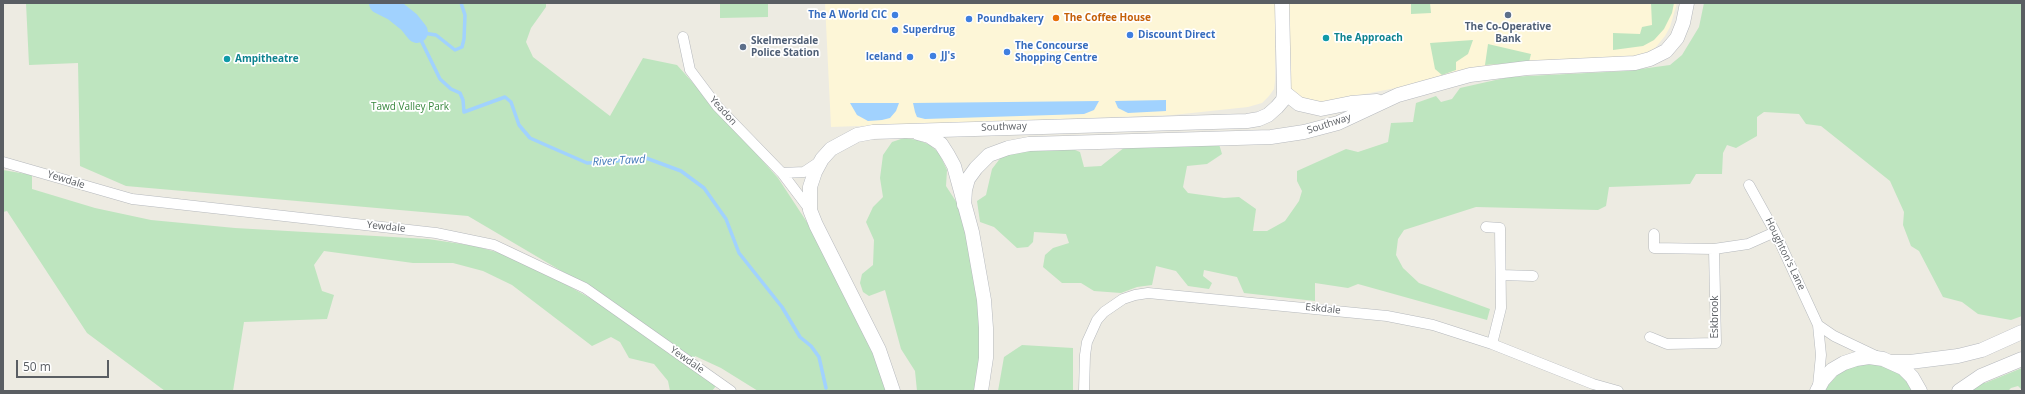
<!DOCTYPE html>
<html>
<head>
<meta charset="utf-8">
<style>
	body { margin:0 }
	#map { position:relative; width:2025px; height:394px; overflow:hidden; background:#edebe2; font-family:"Open Sans",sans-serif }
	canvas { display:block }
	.frame { position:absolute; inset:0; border:4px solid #5a5e63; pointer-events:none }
	.scale { position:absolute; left:16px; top:360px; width:93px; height:18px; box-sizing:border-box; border:2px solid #5a5e63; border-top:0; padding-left:5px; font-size:12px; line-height:14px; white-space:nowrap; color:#5a5e63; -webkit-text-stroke:3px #fff; paint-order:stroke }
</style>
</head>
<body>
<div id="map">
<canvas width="2025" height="394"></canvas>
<div class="frame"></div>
<div class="scale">50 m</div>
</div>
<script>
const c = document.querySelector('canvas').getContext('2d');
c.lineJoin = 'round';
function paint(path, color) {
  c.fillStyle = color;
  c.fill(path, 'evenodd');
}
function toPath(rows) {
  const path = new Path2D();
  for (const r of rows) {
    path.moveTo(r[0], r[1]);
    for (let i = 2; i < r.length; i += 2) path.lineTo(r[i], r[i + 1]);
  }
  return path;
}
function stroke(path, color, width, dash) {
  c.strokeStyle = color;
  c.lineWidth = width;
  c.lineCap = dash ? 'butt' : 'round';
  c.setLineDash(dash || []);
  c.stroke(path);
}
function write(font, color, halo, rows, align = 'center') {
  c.font = font + ' "Open Sans",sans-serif';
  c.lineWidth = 3.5;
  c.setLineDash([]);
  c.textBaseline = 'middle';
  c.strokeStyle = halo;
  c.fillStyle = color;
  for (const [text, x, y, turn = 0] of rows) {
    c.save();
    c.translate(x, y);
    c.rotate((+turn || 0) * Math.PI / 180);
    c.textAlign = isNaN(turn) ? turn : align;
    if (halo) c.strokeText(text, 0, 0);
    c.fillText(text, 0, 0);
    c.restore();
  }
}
paint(toPath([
	[825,3,1275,3,1275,81,1274,89,1269,96,1262,103,1248,107,1173,115,831,127],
	[1287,3,1677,3,1670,27,1665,36,1656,47,1647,54,1411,85,1324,102,1310,102,1294,94,1291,88]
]), '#fdf6d7');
paint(toPath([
	[26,3,546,3,546,7,531,28,526,42,533,57,610,116,643,58,677,65,778,178,818,239,880,366,889,391,758,391,721,368,695,356,689,366,716,386,712,391,670,391,668,381,654,364,629,358,620,342,611,337,592,346,512,285,483,271,453,263,413,263,324,251,314,265,322,291,334,295,327,319,244,322,233,391,165,391,87,333,7,211,3,212,3,170,32,175,32,189,95,208,151,220,235,228,428,239,475,246,507,255,540,270,599,303,609,299,468,216,126,186,80,166,78,63,29,65],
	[720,3,768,3,768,17,720,18],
	[1411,3,1430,3,1431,13,1411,14],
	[1651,3,1674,3,1672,13,1664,29,1654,40,1643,46,1613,50,1613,33,1640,34,1642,27,1652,25],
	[1704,3,2022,3,2022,316,2011,320,1978,314,1962,302,1943,297,1919,251,1911,246,1903,225,1904,212,1890,181,1821,126,1806,124,1799,114,1764,112,1757,117,1757,136,1736,148,1727,145,1723,153,1722,174,1696,174,1690,184,1609,187,1606,206,1598,210,1476,207,1404,230,1398,239,1396,255,1403,268,1419,283,1490,309,1487,320,1358,284,1348,288,1315,283,1315,301,1244,293,1237,277,1204,270,1203,276,1212,283,1209,289,1188,286,1176,271,1156,266,1152,285,1137,287,1121,293,1094,291,1081,283,1062,283,1043,267,1045,255,1053,248,1069,243,1066,234,1034,232,1033,242,1028,247,1017,248,994,227,980,222,977,201,986,195,992,169,1005,152,1065,146,1080,152,1084,167,1101,166,1125,147,1219,144,1222,154,1207,164,1187,166,1183,187,1188,193,1224,198,1239,197,1256,209,1253,231,1267,231,1285,221,1299,201,1302,191,1297,181,1297,171,1346,149,1358,152,1388,142,1391,123,1413,122,1416,103,1436,96,1441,102,1452,99,1460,88,1509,77,1626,71,1670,65,1682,55,1699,27],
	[1473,40,1468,54,1456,62,1456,70,1442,75,1435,69,1430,43],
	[1488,44,1531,54,1529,62,1485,65],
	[904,138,918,140,930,145,939,153,947,170,946,186,957,203,968,229,978,287,981,351,975,391,917,391,915,371,901,349,885,290,869,296,863,292,860,283,862,274,873,265,874,240,866,222,873,207,883,197,880,178,883,155,892,142],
	[1022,345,1073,348,1073,391,998,391,1004,357],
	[1862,363,1885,365,1905,377,1915,391,1823,391,1841,371],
	[2022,368,2022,390,2018,386,2011,388,2008,391,1969,391,1978,382,1985,383]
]), '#bee5bf');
paint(toPath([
	[1166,100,1166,111,1128,113,1118,108,1115,101],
	[1099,101,1094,110,1084,114,925,119,917,117,915,112,913,103],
	[850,103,899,103,896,111,890,118,882,120,868,121,857,115]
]), '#a1d2fe');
stroke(toPath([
	[417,32,440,79,451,89,460,93,463,100,464,112,505,97,511,102,519,125,530,138,548,146,587,163,611,162,634,158,646,158,681,171,704,188,726,219,739,253,782,307,800,337,811,346,819,357,826,388],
	[417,32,436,35,455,50,462,47,464,39,465,15,461,3]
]), '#a1d2fe', 3.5);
stroke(toPath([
	[380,3,394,10,409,22,417,32]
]), '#a1d2fe', 22);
const street = toPath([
	[683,37,690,70,717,106,782,173,810,210],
	[3,162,132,199,436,233,494,245,585,288,731,391],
	[782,173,804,172,819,162],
	[1749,185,1775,232,1818,325,1821,355,1818,386],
	[1486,227,1500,228,1501,308,1492,344],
	[1654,234,1654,248,1714,249,1748,244,1775,232],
	[1501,275,1533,276],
	[1818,325,1834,336,1876,356],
	[1650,337,1667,344,1716,343,1714,249],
	[1084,391,1085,355,1087,342,1097,320,1104,312,1123,299,1135,295,1148,293,1387,316,1433,325,1492,344,1593,384,1618,391]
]);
const secondary = toPath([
	[1284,92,1299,104,1321,109,1351,103,1377,101],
	[918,133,929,136,941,144,948,155,954,166,972,232,984,300,986,328,986,358,981,391],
	[964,205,965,190,968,179,976,168,989,155,1008,148,1029,144,1271,137,1304,132,1338,123,1398,95,1470,75,1527,68,1635,63,1650,59,1666,51,1677,38,1683,23,1687,3],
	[1892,362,1910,362,1958,356,1982,350,2022,332],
	[893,391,879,350,816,225,810,210,810,187,815,172,822,159,831,149,857,135,873,132,1247,121,1259,119,1268,115,1277,107,1283,100,1284,92,1282,3],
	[1817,391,1823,380,1832,370,1844,363,1856,359,1869,357,1883,359,1903,368,1912,377,1920,391],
	[1959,391,1981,376,2022,359]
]);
stroke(street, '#b5b8bc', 11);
stroke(secondary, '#b6b9be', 15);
stroke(street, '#fff', 10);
stroke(secondary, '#fff', 14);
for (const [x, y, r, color] of [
	[895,15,4,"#3f7fe0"],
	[1508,15,4,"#5c6f8a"],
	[1056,18,4,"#e8710a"],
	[969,19,4,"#3f7fe0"],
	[895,30,4,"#3f7fe0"],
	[1130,35,4,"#3f7fe0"],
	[1326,38,4,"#0f9aa8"],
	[743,47,4,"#5c6f8a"],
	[1007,52,4,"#3f7fe0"],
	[933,56,4,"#3f7fe0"],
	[910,57,4,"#3f7fe0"],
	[227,59,4,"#0f9aa8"]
]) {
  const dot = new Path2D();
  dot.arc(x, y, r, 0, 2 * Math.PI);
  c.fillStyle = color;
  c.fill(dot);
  stroke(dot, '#fff', 1.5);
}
write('bold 10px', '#366cbe', '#fff', [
	["The A World CIC",887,15,"right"],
	["Poundbakery",977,19],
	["Superdrug",903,30],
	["Discount Direct",1138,35],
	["The Concourse",1015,46],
	["Shopping Centre",1015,58],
	["JJ's",941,56],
	["Iceland",902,57,"right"]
], 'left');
write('bold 10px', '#c56008', '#fff', [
	["The Coffee House",1064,18]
], 'left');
write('bold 10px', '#4e5e75', '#fff', [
	["The Co-Operative",1508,27],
	["Bank",1508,39],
	["Skelmersdale",751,41,"left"],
	["Police Station",751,53,"left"]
]);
write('bold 10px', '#0d838f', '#fff', [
	["The Approach",1334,38],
	["Ampitheatre",235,59]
], 'left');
write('10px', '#36863c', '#fff', [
	["Tawd Valley Park",410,107]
]);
write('10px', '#5a5e63', '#fff', [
	["Yeadon",723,111,48],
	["Southway",1329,124,-18],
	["Southway",1004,127,-2],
	["Yewdale",66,180,17],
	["Yewdale",386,227,6],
	["Houghton's Lane",1785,254,64],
	["Eskdale",1323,309,6],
	["Eskbrook",1715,317,-90],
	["Yewdale",687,360,35]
]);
write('italic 11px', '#4078b9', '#fff', [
	["River Tawd",619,161,-3]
]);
</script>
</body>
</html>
